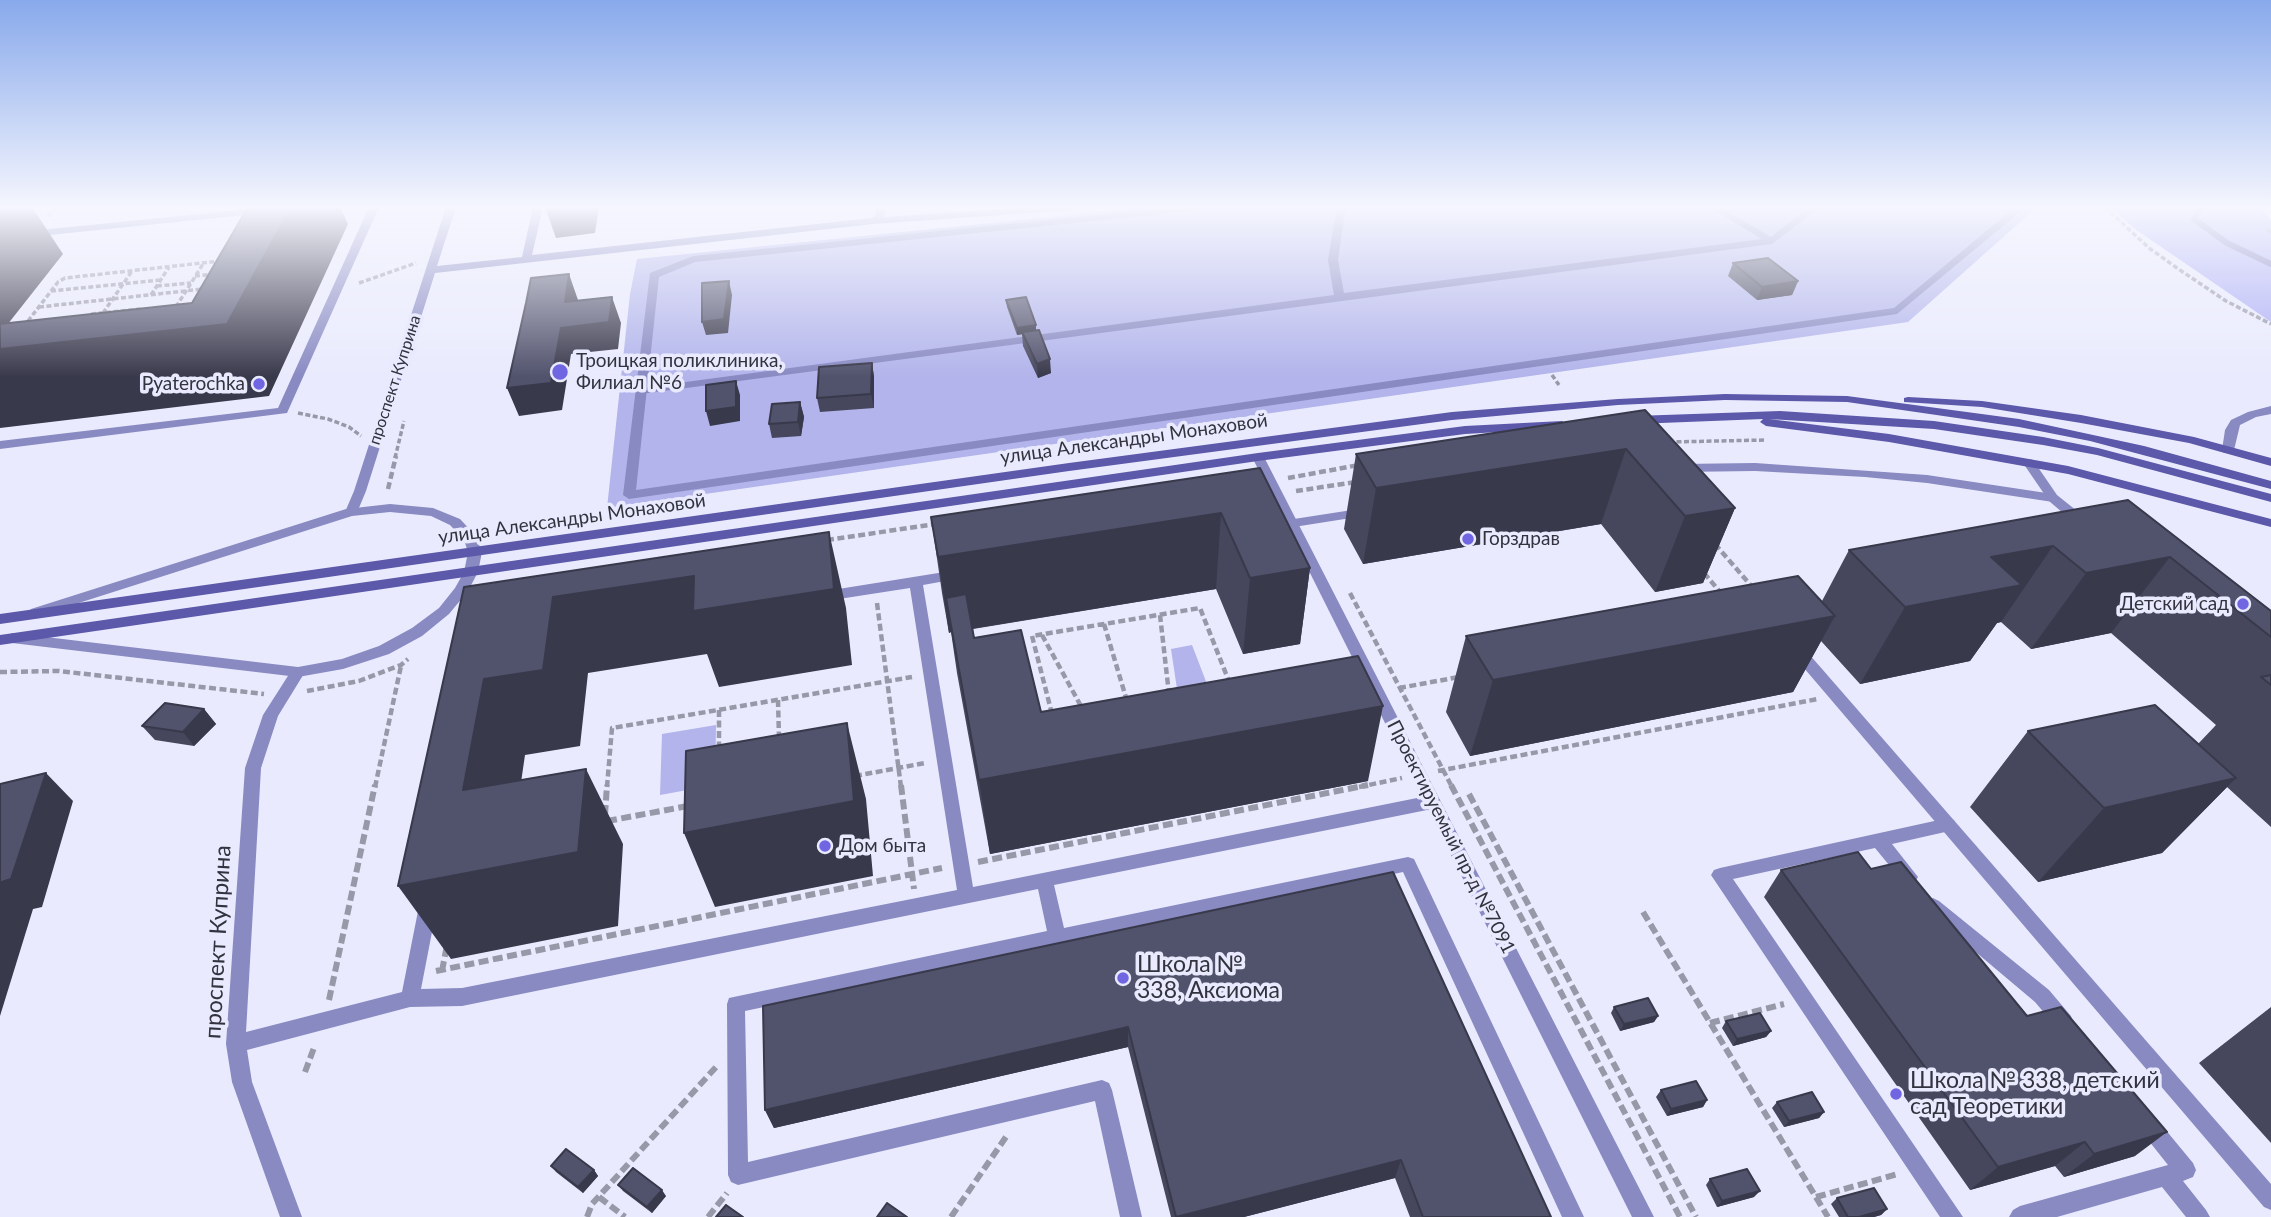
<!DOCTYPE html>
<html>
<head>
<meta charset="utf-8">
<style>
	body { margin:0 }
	canvas { display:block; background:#e9eafd }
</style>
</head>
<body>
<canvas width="2271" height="1217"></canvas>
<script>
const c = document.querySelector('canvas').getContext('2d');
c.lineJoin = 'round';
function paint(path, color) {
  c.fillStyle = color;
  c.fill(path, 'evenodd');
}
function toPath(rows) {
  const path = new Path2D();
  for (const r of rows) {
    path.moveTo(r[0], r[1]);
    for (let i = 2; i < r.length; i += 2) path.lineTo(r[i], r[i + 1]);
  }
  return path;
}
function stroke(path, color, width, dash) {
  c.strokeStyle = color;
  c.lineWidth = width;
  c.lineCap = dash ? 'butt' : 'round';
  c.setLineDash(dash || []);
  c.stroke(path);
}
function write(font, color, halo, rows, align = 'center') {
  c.font = font + ' Lato,sans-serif';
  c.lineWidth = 7;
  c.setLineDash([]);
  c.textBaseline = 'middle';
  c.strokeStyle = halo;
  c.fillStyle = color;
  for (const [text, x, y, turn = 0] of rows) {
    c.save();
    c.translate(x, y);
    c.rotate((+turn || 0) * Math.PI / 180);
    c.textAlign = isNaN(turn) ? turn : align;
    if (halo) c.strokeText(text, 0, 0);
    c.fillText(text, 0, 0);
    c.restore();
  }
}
paint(toPath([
	[1148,207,2037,207,1908,322,607,508,630,294,637,259],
	[1192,645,1207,684,1177,689,1171,649],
	[716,725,715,785,660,795,662,734]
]), '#b2b4eb');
paint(toPath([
	[2110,207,2260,207,2271,220,2271,322,2135,229]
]), '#acadf4');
stroke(toPath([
	[2201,207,2194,219,2227,243,2271,264]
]), '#7a7abb', 6);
stroke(toPath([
	[2105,207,2149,248,2177,268,2226,301,2271,324],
	[48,216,56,207],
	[2267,230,2271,232],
	[195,276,214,274],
	[359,283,416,263],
	[157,286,191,283],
	[51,291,161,280],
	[151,295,169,267],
	[39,307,203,289],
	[176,307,203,264],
	[103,313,132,271],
	[91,314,141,309],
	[28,321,58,282,65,278,220,261],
	[1552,375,1559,385],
	[298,413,328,419,349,427,361,436],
	[1669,442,1766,440],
	[395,458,404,421]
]), '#9899a8', 3.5, [5, 2.5]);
stroke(toPath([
	[1288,478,1359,465],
	[388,489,396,456],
	[1296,491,1356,482],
	[827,540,936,524],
	[1715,544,1753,588],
	[1704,573,1721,593],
	[1350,593,1452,787],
	[877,603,901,787],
	[1160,615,1169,694],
	[1104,624,1127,701],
	[1042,635,1082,708],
	[0,672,59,671,264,694],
	[1399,688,1459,677],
	[307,691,359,681,401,665,408,659],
	[778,700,779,738],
	[719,710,719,751],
	[1052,714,1032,636,1200,608,1230,684],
	[1438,771,1818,699],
	[855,776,925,763],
	[375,787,401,666],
	[607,787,612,728,912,677],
	[1359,787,1402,778]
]), '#9899a8', 4.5, [7, 3.5]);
stroke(toPath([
	[901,785,914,889],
	[1451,785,1680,1217],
	[1469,794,1696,1217],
	[605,815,607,785],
	[607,821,688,806],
	[978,862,1368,785],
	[1643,912,1828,1217],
	[436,971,942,868],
	[442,971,447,945],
	[329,1000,375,785],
	[1710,1023,1784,1004],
	[305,1072,315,1045],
	[599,1197,625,1217],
	[1816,1197,1898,1174],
	[587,1217,592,1204,716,1067],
	[708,1217,727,1193],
	[951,1217,1008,1134]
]), '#9899a8', 6, [10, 4.5]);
paint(toPath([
	[268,207,299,207,294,210,0,240,0,234,268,207],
	[369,207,379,207,287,413,0,449,0,441,278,408,369,207],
	[446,207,456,207,437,266,522,257,533,207,543,207,532,255,871,218,875,216,876,207,886,207,884,217,1034,207,1077,207,1072,210,873,224,435,273,366,491,356,515,346,515,345,512,354,491,446,207],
	[1341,207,1353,207,1345,212,1338,260,1344,293,1762,239,1708,207,1720,207,1771,237,1809,207,1820,207,1772,244,641,394,635,391,641,388,1334,295,1328,260,1336,211,1341,207],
	[2271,406,2271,414,2256,417,2240,425,2234,450,2232,453,2224,453,2222,450,2225,430,2231,420,2248,412,2271,406],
	[1755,463,1927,475,2053,494,2059,498,2053,502,1927,483,1865,477,1755,471,1680,472,1674,468,1680,464,1755,463],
	[1365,508,1371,512,1370,515,1281,529,1274,525,1281,521,1365,508],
	[957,570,962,572,964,575,962,578,923,585,973,887,1432,795,1438,797,1440,802,1438,807,1432,809,1054,885,1064,928,1408,857,1414,859,1584,1217,1562,1217,1403,872,745,1011,748,1162,1102,1080,1109,1083,1112,1090,1142,1217,1120,1217,1095,1101,738,1185,731,1182,728,1175,727,1004,729,998,1047,931,1038,889,462,1006,410,1007,247,1050,252,1082,302,1217,280,1217,232,1082,226,1044,245,768,263,715,293,668,303,668,305,672,278,716,261,768,246,1032,402,992,419,906,422,901,428,898,434,901,437,906,421,989,462,988,957,890,910,588,826,601,819,596,826,591,957,570],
	[1948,818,1954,820,1956,825,1954,830,1892,844,1918,877,1915,882,1909,884,1903,882,1875,848,1733,879,1963,1217,1940,1217,1711,875,1714,870,1720,868,1948,818],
	[1933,898,1939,901,2049,990,2071,1016,2073,1022,2071,1028,2064,1031,2057,1028,2035,1002,1927,911,1924,906,1927,901,1933,898],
	[2148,1114,2155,1117,2193,1163,2196,1170,2193,1177,2183,1181,2206,1210,2210,1217,2186,1217,2162,1187,2057,1217,2009,1217,2013,1210,2020,1206,2168,1165,2141,1131,2138,1124,2141,1117,2148,1114]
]), '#898ac2');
paint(toPath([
	[1797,645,1802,646,2271,1184,2271,1210,2264,1207,1792,654,1790,650,1792,646,1797,645]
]), '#898ac2');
paint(toPath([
	[1174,207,1205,207,1200,210,695,262,659,277,636,490,1894,308,2015,207,2026,207,1897,314,629,499,623,495,650,273,693,256,1174,207],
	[1258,453,1264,457,1654,1217,1632,1217,1252,457,1258,453],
	[2029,459,2033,460,2057,495,2087,519,2088,522,2087,525,2077,525,2049,501,2023,463,2029,459]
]), '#898ac2');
paint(toPath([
	[390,504,433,508,460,519,475,535,482,552,478,572,468,591,449,614,422,636,389,654,343,669,298,677,12,643,5,638,12,633,298,667,342,659,379,646,412,628,439,608,455,588,464,572,468,552,464,540,450,525,431,516,390,512,352,516,41,615,31,615,29,612,31,609,346,509,390,504]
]), '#898ac2');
paint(toPath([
	[1725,394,1847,396,2019,419,2144,446,2271,481,2271,489,2090,441,2019,427,1847,402,1725,400,1618,405,1452,420,1069,471,0,624,0,614,1069,463,1452,412,1618,399,1725,394],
	[1908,397,1982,401,2081,415,2194,437,2271,458,2271,466,2189,443,2081,423,1982,407,1904,402,1904,398,1908,397],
	[1780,411,1934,421,2043,437,2098,448,2271,494,2271,502,2097,455,2043,445,1934,429,1769,419,1889,434,2068,466,2271,519,2271,527,2068,474,1889,442,1766,426,1760,422,1763,419,1635,424,1629,420,1635,416,1780,411],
	[1562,421,1568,425,1566,428,1465,434,1258,461,0,645,0,635,1258,453,1465,426,1562,421]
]), '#5c58aa');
paint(toPath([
	[1733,263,1798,281,1792,295,1757,300,1728,276],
	[1006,300,1036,330,1051,373,1038,378,1023,346,1022,334,1017,335,1007,307],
	[872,363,874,377,874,408,820,412,817,398],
	[800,402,804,417,801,436,772,438,769,424],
	[1645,410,1735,508,1703,583,1655,592,1601,524,1363,564,1344,529,1356,454],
	[1260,468,1310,568,1300,644,1243,654,1216,589,973,629,974,638,1041,712,1368,781,990,854,957,673,951,632,949,633,942,593,931,517],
	[2128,500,2271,611,2271,827,2227,787,2162,853,2038,882,1970,807,2028,731,2198,744,2216,725,2111,633,2031,649,2001,622,1997,623,1970,661,1860,684,1821,641,1793,692,1470,756,1446,712,1466,636,1822,601,1849,550],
	[204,709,216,724,194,746,155,740,142,726],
	[1871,869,2135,1156,2064,1177,2055,1166,1970,1190,1764,897,1781,870],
	[1393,872,1551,1217,1410,1217,1395,1178,1244,1217,1171,1217,1128,1047,774,1128,765,1110],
	[1614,1007,1658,1016,1654,1022,1620,1031,1611,1013],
	[2271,1007,2271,1143,2199,1063],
	[1726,1021,1771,1031,1766,1037,1733,1046,1722,1028],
	[1661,1090,1707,1100,1703,1107,1667,1116,1656,1097],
	[1777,1102,1824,1112,1819,1118,1784,1127,1772,1108],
	[551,1166,594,1170,598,1176,583,1193,556,1172],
	[1710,1179,1754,1197,1717,1207,1706,1185],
	[618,1185,666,1196,652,1213,623,1191],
	[1837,1198,1887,1209,1881,1215,1874,1217,1839,1217,1831,1204]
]), '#46475d');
paint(toPath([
	[0,207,32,207,63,254,0,334],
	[291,207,340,207,348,224,269,396,0,428,0,349,227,324],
	[545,207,599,207,595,233,556,238],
	[569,274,578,300,575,326,612,297,621,323,618,349,571,354,562,410,519,416,507,388,561,328],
	[729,281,732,295,728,333,706,335,702,322],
	[1798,281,1792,295,1757,300,1762,287],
	[1036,325,1036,332,1017,335,1017,328],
	[1050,359,1051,373,1038,378,1037,364],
	[872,363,874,377,874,408,871,394],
	[736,381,740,395,740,421,710,426,706,411],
	[800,402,804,417,801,436,798,422],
	[1626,449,1601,524,1363,564,1376,488],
	[1735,508,1703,583,1655,592,1685,516],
	[1221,513,1216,589,952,632,946,598,951,632,949,633,938,557],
	[829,532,846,608,852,665,719,687,707,654,588,673,580,746,525,755,509,865,463,790,484,679,553,597],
	[2053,546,2001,622,1997,623,1970,661,1860,684,1905,607,1991,557],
	[2170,557,2111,633,2031,649,2086,573],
	[1310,568,1300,644,1243,654,1250,578],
	[1835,616,1793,692,1470,756,1493,680],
	[1383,706,1368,781,990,854,979,780],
	[204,709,216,724,194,746,183,732],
	[847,723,866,799,873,876,715,907,684,833],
	[586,769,623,844,618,926,451,959,398,886],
	[46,773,73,801,42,907,33,909,0,1016,0,888],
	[2236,778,2162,853,2038,882,2104,808],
	[1658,1016,1654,1022,1620,1031,1624,1024],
	[1128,1027,1128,1047,774,1128,765,1110],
	[1771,1031,1766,1037,1733,1046,1737,1039],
	[1707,1100,1703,1107,1667,1116,1671,1109],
	[1824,1112,1819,1118,1784,1127,1789,1121],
	[2167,1132,2135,1156,2064,1177,2094,1154],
	[2085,1142,2055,1166,1970,1190,1998,1167],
	[1401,1160,1395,1178,1244,1217,1178,1217],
	[594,1170,598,1176,583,1193,578,1187],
	[662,1190,666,1196,652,1213,647,1207],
	[1760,1191,1754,1197,1717,1207,1722,1201],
	[1887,1209,1881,1215,1874,1217,1859,1217]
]), '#39394c');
const building = toPath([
	[248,207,291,207,227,324,0,349,0,324,192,303,248,207],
	[1768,258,1798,281,1762,287,1733,263,1768,258],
	[569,274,565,302,612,297,609,322,561,328,551,383,507,388,526,303,531,278,569,274],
	[729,281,724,319,702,322,702,283,729,281],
	[1026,297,1036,325,1017,328,1006,300,1026,297],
	[1039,330,1050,359,1037,364,1022,332,1039,330],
	[872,363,871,394,817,398,819,367,872,363],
	[736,381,736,407,706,411,706,385,736,381],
	[800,402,798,422,769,424,772,404,800,402],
	[1645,410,1735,508,1685,516,1626,449,1376,488,1356,454,1645,410],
	[1260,468,1310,568,1250,578,1221,513,938,557,931,517,1260,468],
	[2128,500,2271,611,2271,637,2170,557,2086,573,2053,546,1991,557,2022,585,1905,607,1849,550,2128,500],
	[829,532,834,589,693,611,694,576,553,597,543,670,484,679,463,790,586,769,578,852,398,886,464,587,829,532],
	[1798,576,1835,616,1493,680,1466,636,1798,576],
	[966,594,974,638,1021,630,1041,712,1358,656,1383,706,979,780,946,598,966,594],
	[2271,675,2271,685,2261,677,2271,675],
	[165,703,204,709,183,732,142,726,165,703],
	[2155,705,2236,778,2104,808,2028,731,2155,705],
	[847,723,854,801,684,833,686,751,847,723],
	[46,773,11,879,2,882,0,888,0,784,46,773],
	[1858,852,1871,869,1901,862,2027,1016,2061,1007,2167,1132,2094,1154,2085,1142,1998,1167,1781,870,1858,852],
	[1393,872,1551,1217,1423,1217,1401,1160,1176,1217,1128,1027,765,1110,763,1006,1393,872],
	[1648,998,1658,1016,1624,1024,1614,1007,1648,998],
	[1760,1013,1771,1031,1737,1039,1726,1021,1760,1013],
	[1696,1081,1707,1100,1671,1109,1661,1090,1696,1081],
	[1812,1092,1824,1112,1789,1121,1777,1102,1812,1092],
	[566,1149,594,1170,578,1187,551,1166,566,1149],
	[633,1168,662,1190,647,1207,618,1185,633,1168],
	[1747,1169,1760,1191,1722,1201,1710,1179,1747,1169],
	[1874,1188,1887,1209,1859,1217,1848,1217,1837,1198,1874,1188],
	[887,1203,907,1217,877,1217,887,1203],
	[726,1205,743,1217,716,1217,726,1205]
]);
paint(building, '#51526c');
stroke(building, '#39394c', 2);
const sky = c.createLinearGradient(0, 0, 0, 377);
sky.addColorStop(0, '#88a9eb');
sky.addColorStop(0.55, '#f5f6fe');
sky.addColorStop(1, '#f5f6fe00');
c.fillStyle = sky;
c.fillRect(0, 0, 2271, 377);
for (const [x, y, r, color] of [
	[560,372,9,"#7166e1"],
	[259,384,7,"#7166e1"],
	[1468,539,7,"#7166e1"],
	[2243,604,7,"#7166e1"],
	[825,846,7,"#7166e1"],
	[1123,978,7,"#7166e1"],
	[1896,1094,7,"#7166e1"]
]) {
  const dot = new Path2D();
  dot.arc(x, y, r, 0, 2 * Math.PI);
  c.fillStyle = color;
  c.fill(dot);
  stroke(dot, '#e9eafd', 2.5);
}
write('16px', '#32333f', '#e9eafd', [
	["проспект Куприна",395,380,-72]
]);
write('19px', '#32333f', '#e9eafd', [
	["Троицкая поликлиника,",576,361],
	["Филиал №6",576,383],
	["Pyaterochka",245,384,"right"],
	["Горздрав",1482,539],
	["Детский сад",2229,604,"right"],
	["Дом быта",839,846]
], 'left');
write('19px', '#32333f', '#e9eafd', [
	["улица Александры Монаховой",1134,439,-8],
	["улица Александры Монаховой",572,519,-8],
	["Проектируемый пр-д №7091",1451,837,63]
]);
write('23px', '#32333f', '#e9eafd', [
	["проспект Куприна",218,942,-87]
]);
write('23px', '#32333f', '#e9eafd', [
	["Школа №",1137,965],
	["338, Аксиома",1137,991],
	["Школа № 338, детский",1910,1081],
	["сад Теоретики",1910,1107]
], 'left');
</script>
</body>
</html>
